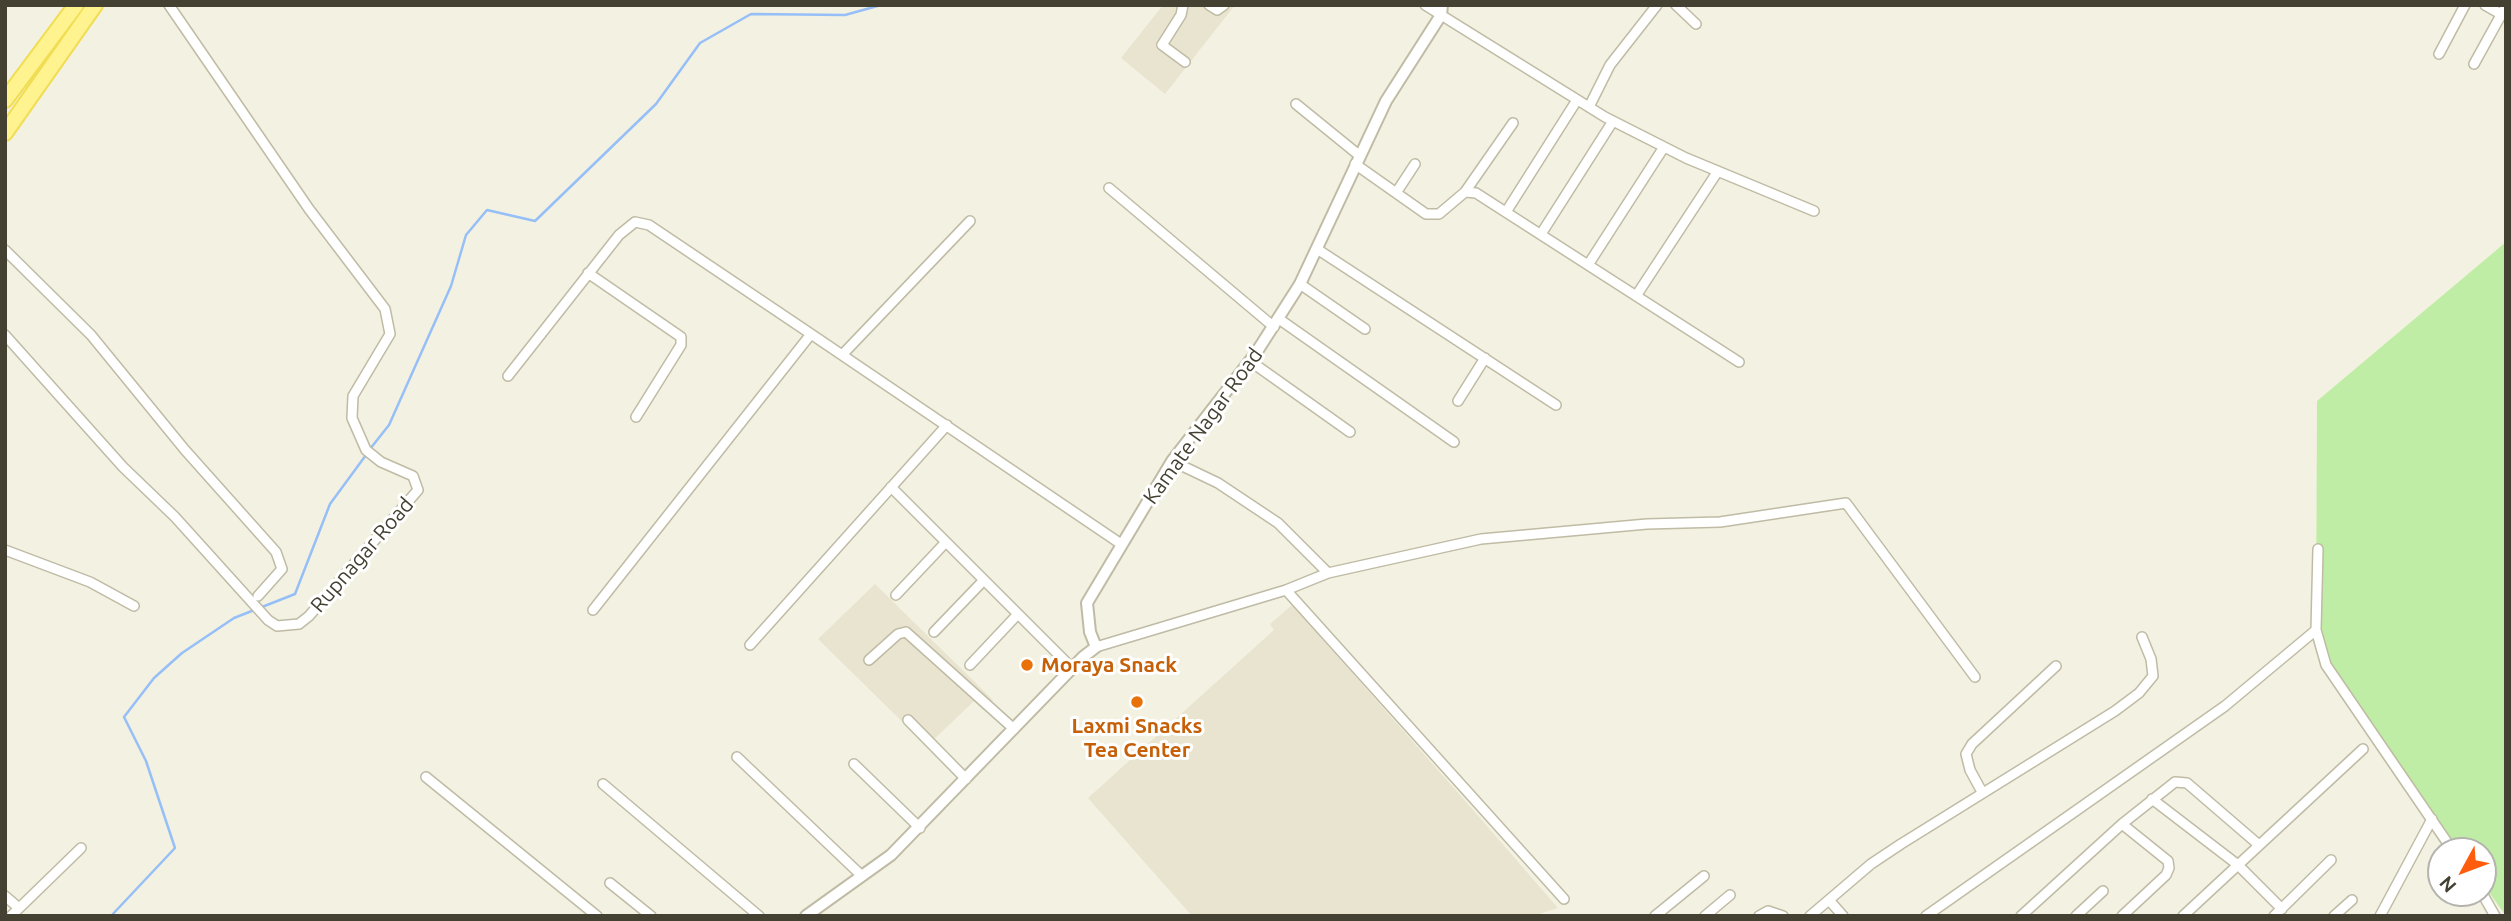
<!DOCTYPE html>
<html>
<head>
<meta charset="utf-8">
<style>
	body { margin:0 }
	#map { position:relative; width:2511px; height:921px; overflow:hidden; background:#f3f1e2; font-family:Ubuntu,sans-serif }
	canvas { display:block }
	.frame { position:absolute; inset:0; border:7px solid #454132; pointer-events:none }
	.north { position:absolute; left:2427px; top:837px; width:70px; height:70px; box-sizing:border-box; background:#fff; border:2px solid #b5b3ad; border-radius:50%; rotate:229deg; font-size:19px; font-weight:700; line-height:28px; text-align:center; color:#454132 }
	.north::after { content:''; display:block; margin:auto; width:24px; height:32px; background:#ff5c0d; clip-path:polygon(50% 0,100% 100%,50% 72%,0 100%) }
</style>
</head>
<body>
<div id="map">
<canvas width="2511" height="921"></canvas>
<div class="frame"></div>
<div class="north">N</div>
</div>
<script>
const c = document.querySelector('canvas').getContext('2d');
c.lineJoin = 'round';
function paint(path, color) {
  c.fillStyle = color;
  c.fill(path, 'evenodd');
}
function toPath(rows) {
  const path = new Path2D();
  for (const r of rows) {
    path.moveTo(r[0], r[1]);
    for (let i = 2; i < r.length; i += 2) path.lineTo(r[i], r[i + 1]);
  }
  return path;
}
function stroke(path, color, width, dash) {
  c.strokeStyle = color;
  c.lineWidth = width;
  c.lineCap = dash ? 'butt' : 'round';
  c.setLineDash(dash || []);
  c.stroke(path);
}
function write(font, color, halo, rows, align = 'center') {
  c.font = font + ' Ubuntu,sans-serif';
  c.lineWidth = 6;
  c.setLineDash([]);
  c.textBaseline = 'middle';
  c.strokeStyle = halo;
  c.fillStyle = color;
  for (const [text, x, y, turn = 0] of rows) {
    c.save();
    c.translate(x, y);
    c.rotate((+turn || 0) * Math.PI / 180);
    c.textAlign = isNaN(turn) ? turn : align;
    if (halo) c.strokeText(text, 0, 0);
    c.fillText(text, 0, 0);
    c.restore();
  }
}
paint(toPath([
	[1163,5,1235,5,1165,94,1121,58],
	[875,584,993,700,983,710,974,701,927,746,818,639],
	[1292,605,1460,795,1558,908,1533,916,1192,916,1088,798,1274,630,1270,624]
]), '#e8e4cf');
paint(toPath([
	[2506,242,2506,916,2483,884,2483,851,2460,851,2316,646,2317,401]
]), '#c0eda5');
stroke(toPath([
	[370,449,389,425,451,286,466,235,487,210,535,221,656,104,700,43,751,14,845,15,881,5],
	[111,916,175,848,146,761,124,717,154,678,182,653,234,618,295,594,330,504,366,455]
]), '#96bff8', 2.5);
const minor = toPath([
	[1183,5,1181,15,1162,45,1185,62],
	[1209,5,1217,10,1224,5],
	[1425,5,1605,117,1686,158,1814,211],
	[1676,5,1696,24],
	[2485,5,2499,13],
	[2439,54,2465,5],
	[2474,64,2506,6],
	[1296,104,1360,156],
	[1589,107,1610,65,1657,5],
	[1355,164,1426,214,1439,214,1465,192,1476,193,1739,362],
	[1109,188,1274,327],
	[1465,192,1513,123],
	[1396,193,1415,164],
	[1506,212,1577,100],
	[1541,234,1613,121],
	[1317,249,1556,405],
	[5,250,91,335,185,450,276,552,282,569,258,596],
	[1588,265,1664,147],
	[588,273,681,337,681,345,636,417],
	[1300,284,1365,329],
	[1636,296,1718,171],
	[1279,319,1454,442],
	[5,335,123,467,175,517,268,620,277,626,299,624,309,616,418,490,413,476,381,462,366,450,352,418,353,396,390,334,385,309,309,209,169,5],
	[842,355,970,221],
	[1250,361,1350,432],
	[508,376,619,235,635,222,649,225,811,334],
	[1458,401,1485,358],
	[1172,461,1218,483,1278,523,1328,573],
	[891,487,1072,668],
	[2318,549,2316,630,2326,665,2453,851],
	[5,550,90,582,134,606],
	[1286,590,1564,899],
	[896,595,946,542],
	[593,610,811,334,1121,544],
	[934,632,984,580],
	[750,645,947,425],
	[1096,647,1286,590,1328,573,1481,539,1647,524,1720,522,1846,503,1975,677],
	[869,660,898,634,906,632,1014,729],
	[970,665,1018,614],
	[908,720,966,779],
	[737,757,862,876],
	[854,764,920,828],
	[426,777,597,916],
	[603,784,759,916],
	[1982,792,1970,770,1966,754,1972,744,2056,666],
	[2152,799,2238,865,2282,909],
	[2122,824,2168,861,2169,868,2166,875,2122,916],
	[610,883,651,916],
	[2482,893,2495,916],
	[5,896,19,908],
	[1829,900,1843,916],
	[11,916,81,848],
	[1655,916,1704,876],
	[1705,916,1730,895],
	[1759,916,1768,911,1783,916],
	[1810,916,1871,864,1901,844,2115,711,2139,693,2153,676,2151,659,2142,637],
	[1926,916,2225,706,2316,630],
	[2021,916,2122,824,2175,782,2187,783,2259,845],
	[2076,916,2103,891],
	[2183,916,2363,749],
	[2274,916,2331,860],
	[2334,916,2352,900],
	[2380,916,2432,819]
]);
const tertiary = toPath([
	[806,916,891,855,1083,657,1096,647,1090,632,1087,603,1172,461,1256,353,1300,284,1386,101,1441,15,1442,5]
]);
const primary = toPath([
	[5,100,76,5],
	[5,133,95,5]
]);
stroke(minor, '#bfbba4', 12);
stroke(tertiary, '#bfbba4', 14);
stroke(primary, '#f0dd53', 18);
stroke(minor, '#fff', 9);
stroke(tertiary, '#fff', 10);
stroke(primary, '#fff38f', 14);
for (const [x, y, r, color] of [
	[1027,665,7,"#e8710a"],
	[1137,702,7,"#e8710a"]
]) {
  const dot = new Path2D();
  dot.arc(x, y, r, 0, 2 * Math.PI);
  c.fillStyle = color;
  c.fill(dot);
  stroke(dot, '#fff', 2.5);
}
write('21px', '#454132', '#fff', [
	["Kamate Nagar Road",1203,426,-54],
	["Rupnagar Road",362,555,-49]
]);
write('bold 21px', '#c56008', '#fff', [
	["Moraya Snack",1041,665],
	["Laxmi Snacks",1137,726,"center"],
	["Tea Center",1137,750,"center"]
], 'left');
</script>
</body>
</html>
